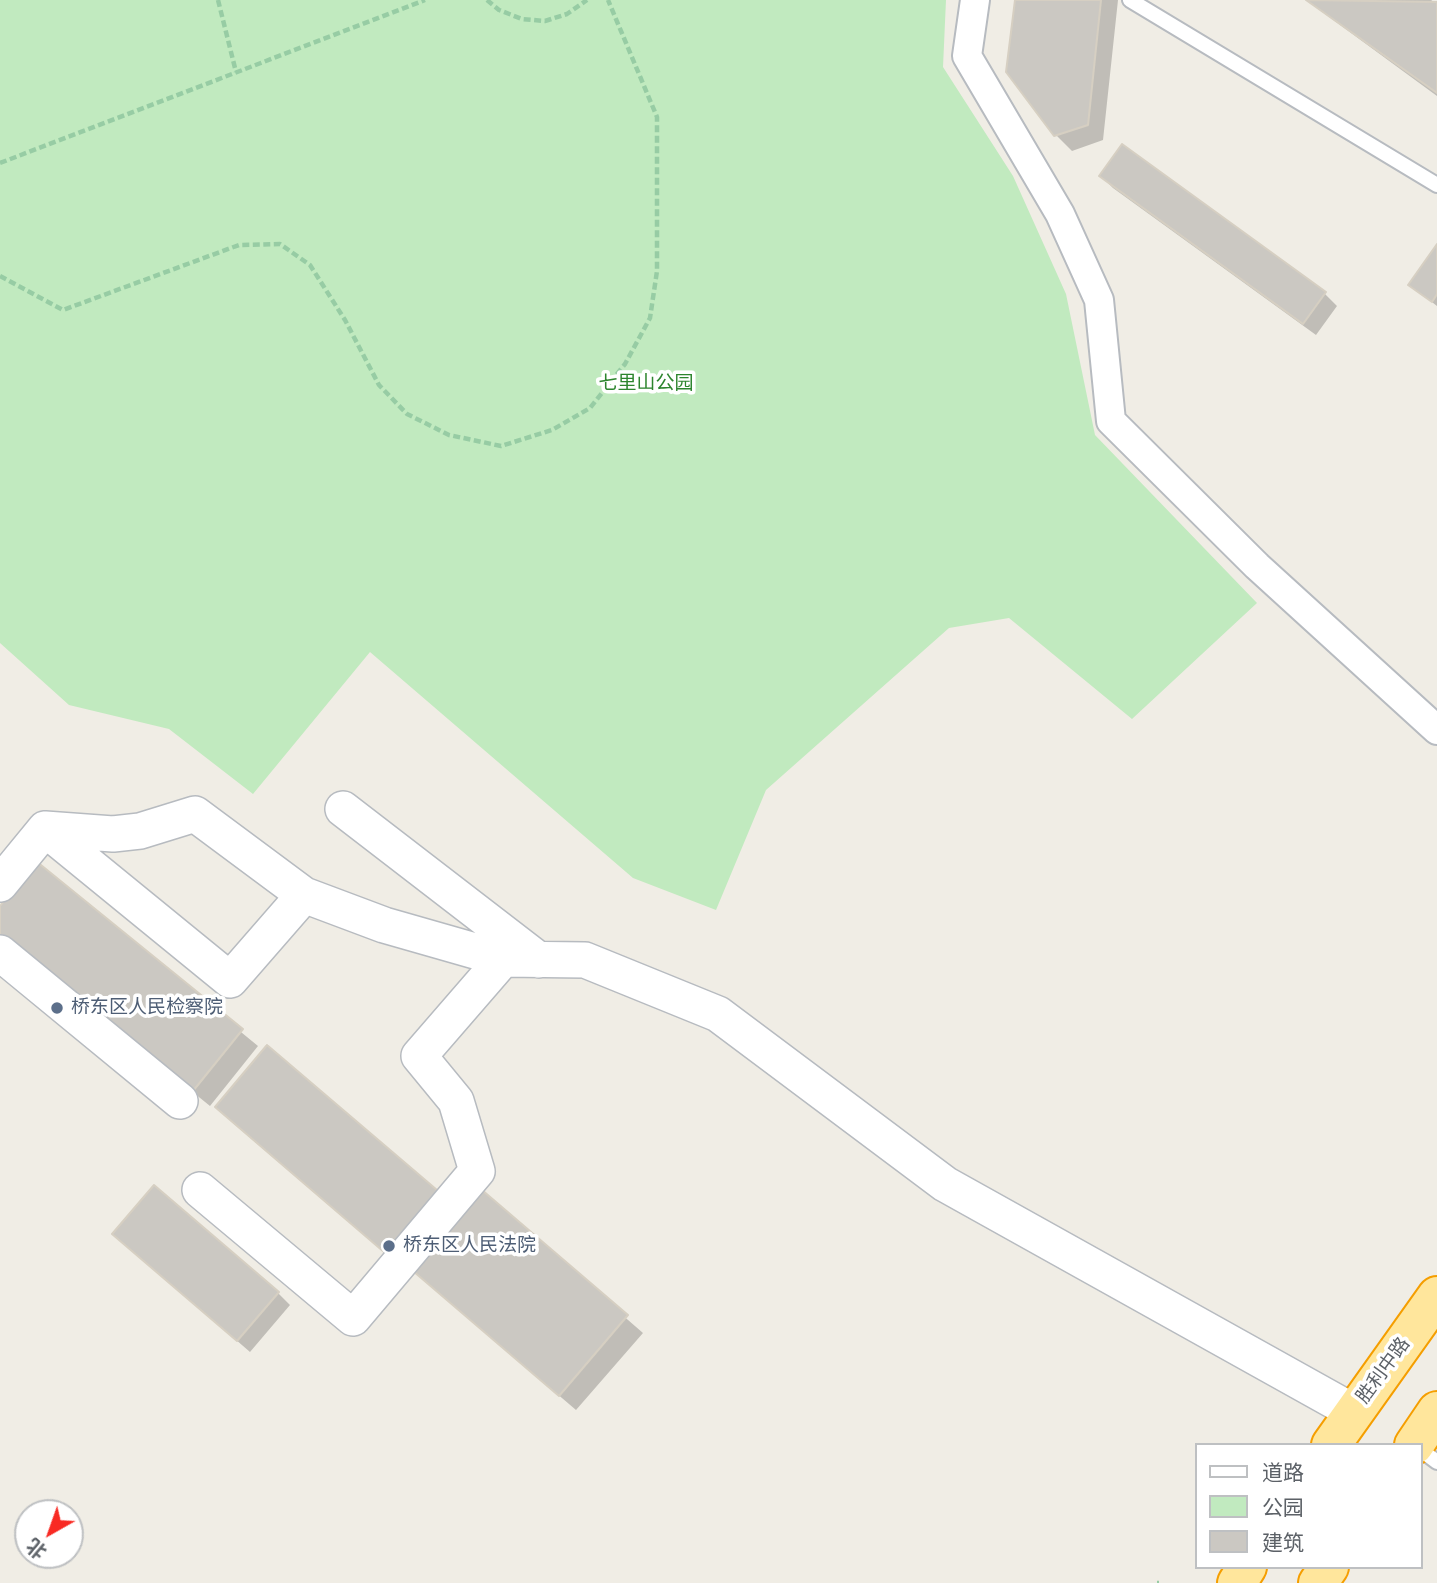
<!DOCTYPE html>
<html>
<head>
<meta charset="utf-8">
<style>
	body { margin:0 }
	#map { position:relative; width:1437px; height:1583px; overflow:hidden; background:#f0ede5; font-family:Poppins,"Noto Sans SC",sans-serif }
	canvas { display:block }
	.legend { position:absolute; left:1195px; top:1443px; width:228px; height:126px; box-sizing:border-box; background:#fff; border:2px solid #bec0c2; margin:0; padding:9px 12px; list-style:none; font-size:21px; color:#5c6167 }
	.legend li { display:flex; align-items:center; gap:14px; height:35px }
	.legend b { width:35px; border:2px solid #bec0c2 }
	.north { position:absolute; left:14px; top:1499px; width:70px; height:70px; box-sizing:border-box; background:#fff; border:2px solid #bec0c2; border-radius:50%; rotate:220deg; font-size:19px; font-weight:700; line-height:28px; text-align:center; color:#5c6167 }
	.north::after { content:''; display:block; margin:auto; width:24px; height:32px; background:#f82a23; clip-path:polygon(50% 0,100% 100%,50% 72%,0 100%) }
</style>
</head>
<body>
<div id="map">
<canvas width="1437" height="1583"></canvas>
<ul class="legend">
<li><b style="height:9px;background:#fff"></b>道路</li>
<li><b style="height:19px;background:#c1eabf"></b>公园</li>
<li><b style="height:19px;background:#cbc8c2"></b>建筑</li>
</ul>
<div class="north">北</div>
</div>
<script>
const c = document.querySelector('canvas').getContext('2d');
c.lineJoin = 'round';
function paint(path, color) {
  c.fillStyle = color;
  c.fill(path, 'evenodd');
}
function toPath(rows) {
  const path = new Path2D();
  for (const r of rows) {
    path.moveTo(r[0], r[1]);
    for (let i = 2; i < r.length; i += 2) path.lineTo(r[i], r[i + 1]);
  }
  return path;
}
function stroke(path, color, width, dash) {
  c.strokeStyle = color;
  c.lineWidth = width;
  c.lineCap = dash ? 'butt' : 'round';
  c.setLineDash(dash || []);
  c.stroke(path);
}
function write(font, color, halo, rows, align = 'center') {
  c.font = font + ' Poppins,"Noto Sans SC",sans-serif';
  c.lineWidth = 7;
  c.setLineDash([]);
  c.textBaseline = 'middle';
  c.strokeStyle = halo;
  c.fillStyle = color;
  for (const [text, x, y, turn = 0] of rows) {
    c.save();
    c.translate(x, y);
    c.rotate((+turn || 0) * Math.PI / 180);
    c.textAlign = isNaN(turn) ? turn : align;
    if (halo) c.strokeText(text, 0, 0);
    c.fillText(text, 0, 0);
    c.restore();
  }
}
paint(toPath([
	[0,0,946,0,943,67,1013,176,1066,294,1095,435,1257,603,1132,719,1009,618,949,628,766,790,716,910,633,878,370,652,253,794,169,729,69,705,0,643]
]), '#c1eabf');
paint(toPath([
	[1017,0,1118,0,1103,140,1072,151,1056,135],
	[1306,0,1431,0,1437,4,1437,96],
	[1122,146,1325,294,1337,306,1316,335,1113,188,1101,176],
	[1437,247,1437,306,1410,285],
	[36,864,258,1046,210,1106,0,936,0,908],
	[217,1107,408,1273,233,1123],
	[482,1193,643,1333,576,1410,431,1286],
	[114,1234,278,1293,290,1305,250,1352]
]), '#0003');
const building = toPath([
	[1015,0,1101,0,1088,125,1054,136,1006,72,1015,0],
	[1306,0,1437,2,1437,93,1306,0],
	[1122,144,1326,292,1303,324,1099,176,1122,144],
	[1437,244,1437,294,1432,302,1408,285,1437,244],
	[36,861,243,1029,193,1091,0,936,0,906,36,861],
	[267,1045,444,1196,391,1258,215,1107,267,1045],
	[154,1185,279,1292,237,1341,112,1234,154,1185],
	[482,1190,628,1315,559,1396,413,1271,482,1190]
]);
paint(building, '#cbc8c2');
stroke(building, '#d6cfc2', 2);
const service = toPath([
	[1130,0,1437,185],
	[1421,1450,1437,1462]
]);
const minor = toPath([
	[975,0,967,56,1060,214,1099,300,1111,421,1257,566,1437,730]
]);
const tertiary = toPath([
	[343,809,539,960],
	[45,829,230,980,304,895],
	[0,884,45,829,113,834,140,831,195,814,304,895,384,925,503,959],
	[0,953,180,1101],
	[200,1190,353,1318,477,1171,456,1101,419,1056,503,959,585,960,718,1014,945,1184,1354,1412]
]);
const trunk = toPath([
	[1331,1445,1437,1296],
	[1414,1445,1437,1411],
	[1237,1583,1247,1567],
	[1318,1583,1329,1567]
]);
stroke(service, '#b7bbc0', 18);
stroke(minor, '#b7bbc0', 32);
stroke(tertiary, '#b7bbc0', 38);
stroke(trunk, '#f59e00', 42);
stroke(toPath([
	[218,0,236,72],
	[487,0,499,10,522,19,545,21,567,14,587,0],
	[0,163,425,0],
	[0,276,63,310,239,245,280,244,310,265,345,320,379,385,407,414,449,435,501,446,552,430,590,408,625,364,650,318,657,271,657,117,608,0],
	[1157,1583,1159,1583]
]), '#97cca4', 4.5, [7, 3.5]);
stroke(service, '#fff', 14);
stroke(minor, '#fff', 28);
stroke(tertiary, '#fff', 35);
stroke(trunk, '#ffe69c', 38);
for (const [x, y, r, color] of [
	[57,1008,7,"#5c6f8a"],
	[389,1246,7,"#5c6f8a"]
]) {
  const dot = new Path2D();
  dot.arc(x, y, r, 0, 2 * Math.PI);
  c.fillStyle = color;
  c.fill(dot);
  stroke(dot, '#fff', 2.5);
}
write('19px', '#2d852e', '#fff', [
	["七里山公园",646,384]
]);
write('19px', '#4e5e75', '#fff', [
	["桥东区人民检察院",71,1008],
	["桥东区人民法院",403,1246]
], 'left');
write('19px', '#5c6167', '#fff', [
	["胜利中路",1384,1371,-54]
]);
</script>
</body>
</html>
